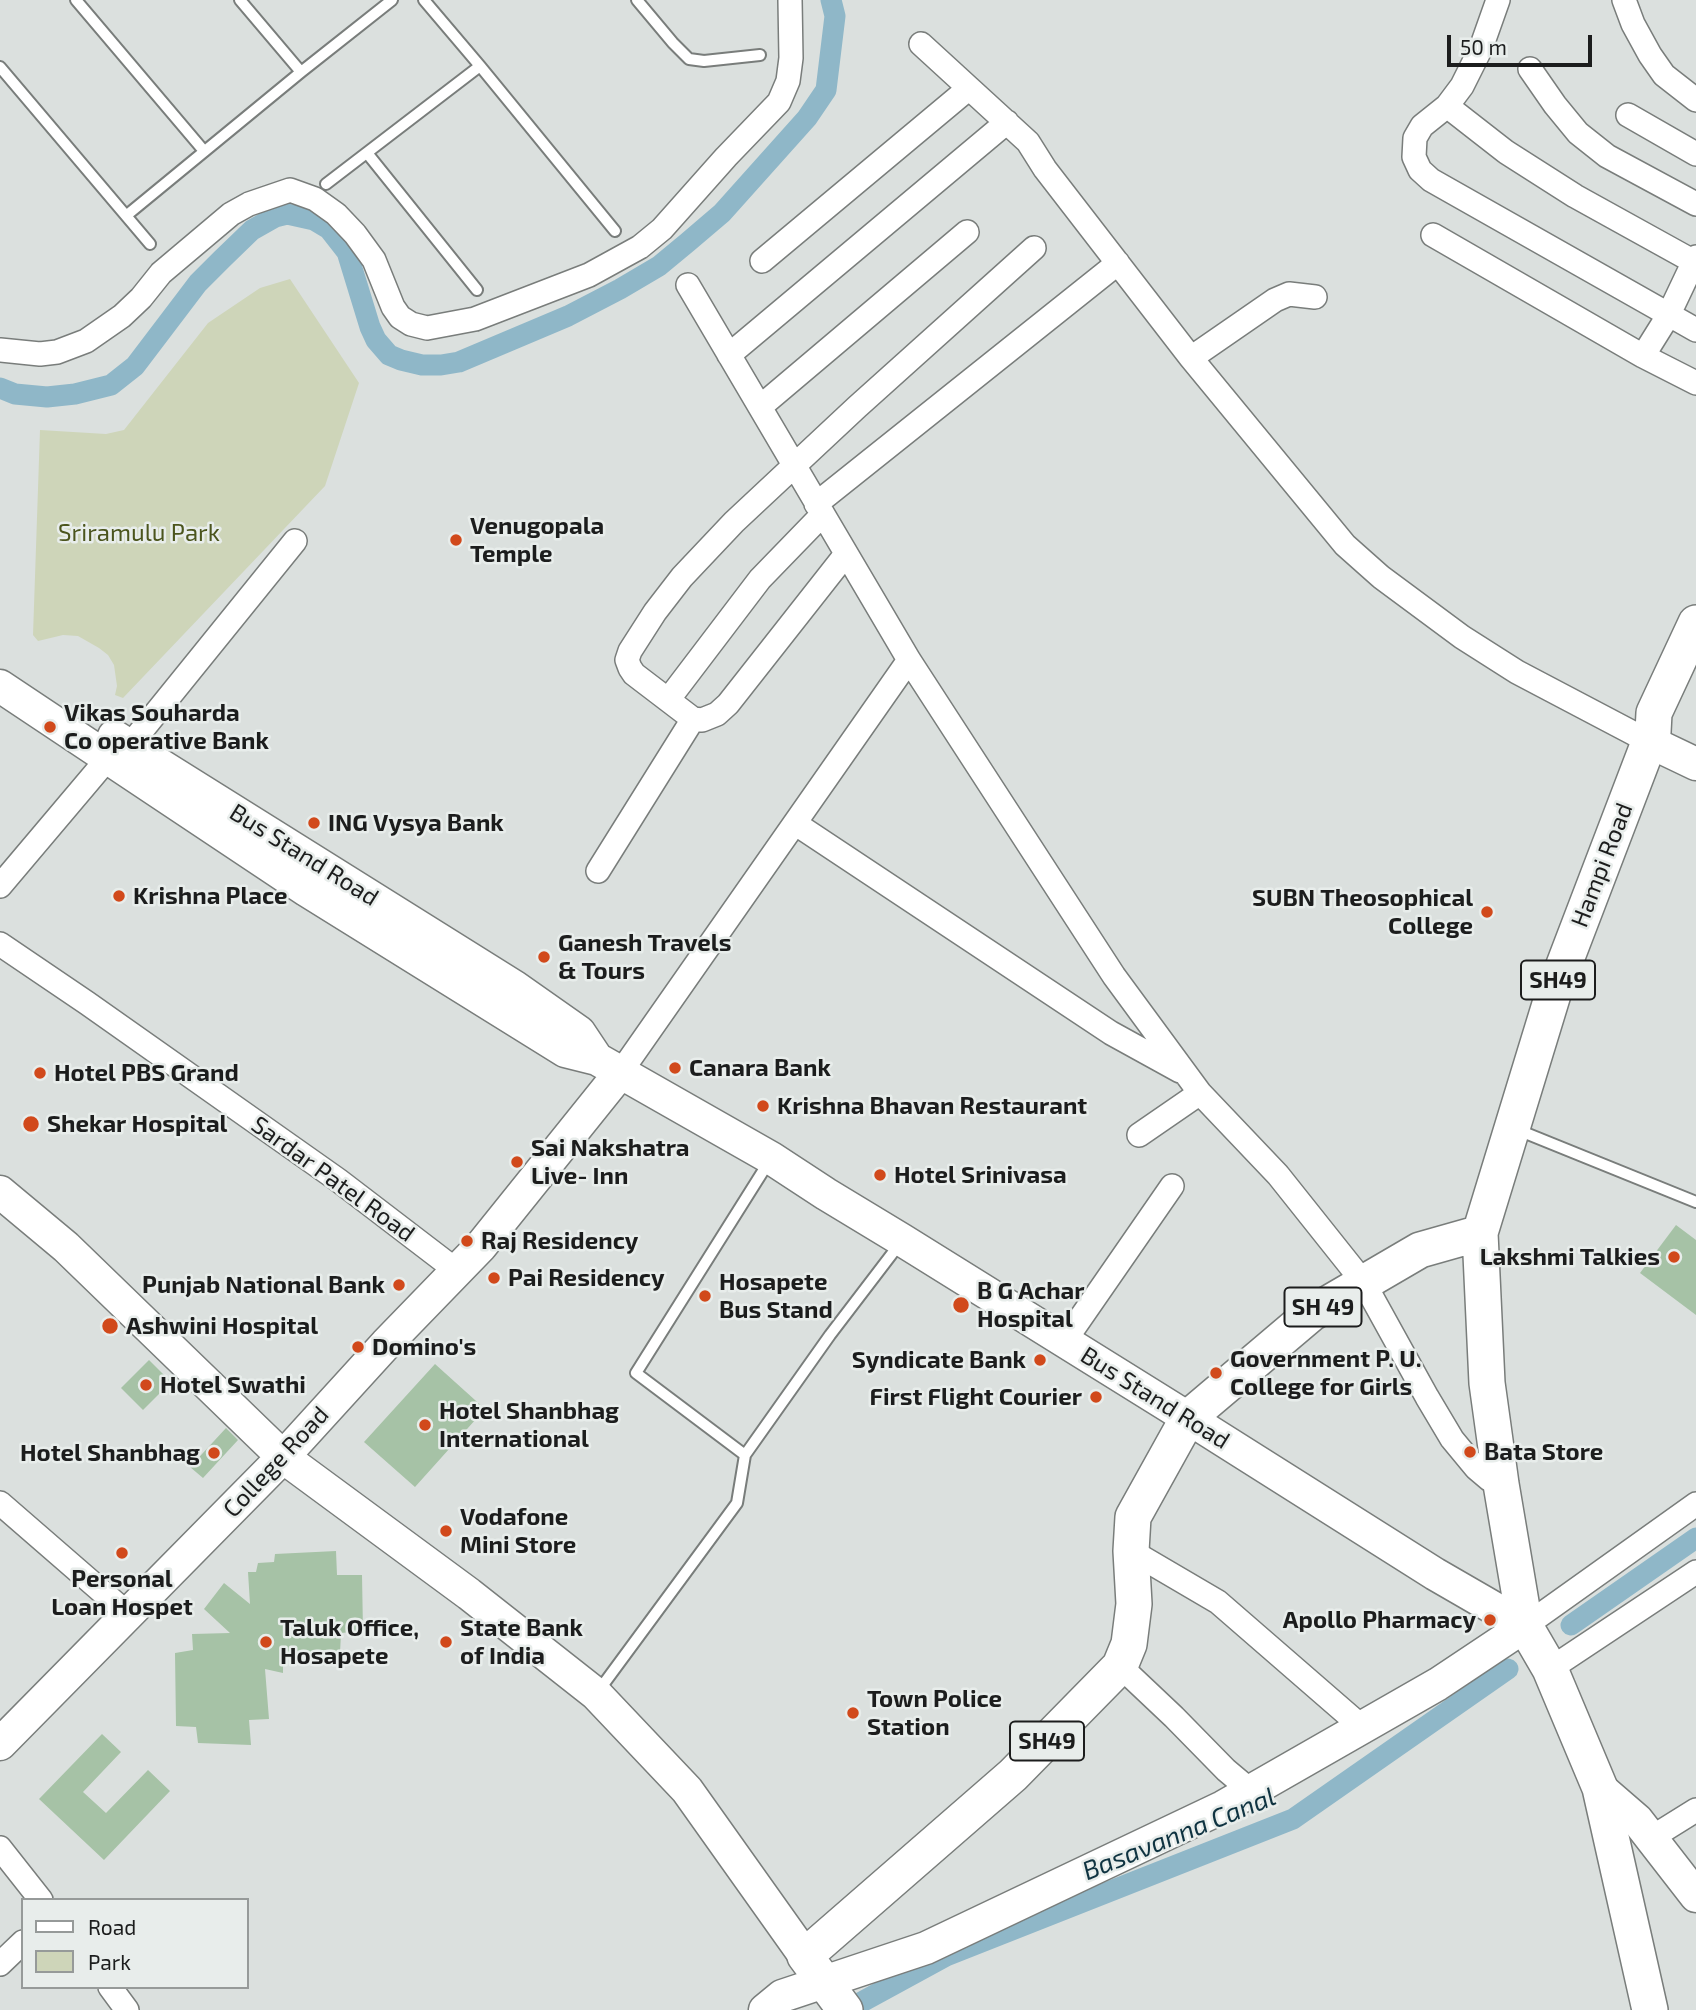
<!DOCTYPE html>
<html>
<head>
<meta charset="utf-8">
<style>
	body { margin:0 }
	#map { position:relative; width:1696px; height:2010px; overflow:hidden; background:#dbe0de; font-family:"Exo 2",sans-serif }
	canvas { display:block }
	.legend { position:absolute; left:21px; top:1898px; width:228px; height:91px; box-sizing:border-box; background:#e8edeb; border:2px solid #969a99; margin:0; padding:9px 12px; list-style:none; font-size:21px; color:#1c1d1d }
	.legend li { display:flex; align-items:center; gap:14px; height:35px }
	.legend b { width:35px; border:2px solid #969a99 }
	.scale { position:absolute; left:1447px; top:35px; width:145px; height:32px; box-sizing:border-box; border:4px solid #1c1d1d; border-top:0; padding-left:9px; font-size:21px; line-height:24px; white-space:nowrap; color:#1c1d1d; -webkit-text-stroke:5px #e8edeb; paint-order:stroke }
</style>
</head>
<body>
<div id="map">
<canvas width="1696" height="2010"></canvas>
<ul class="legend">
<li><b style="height:9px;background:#fff"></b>Road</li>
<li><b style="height:19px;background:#ced5b9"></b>Park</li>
</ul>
<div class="scale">50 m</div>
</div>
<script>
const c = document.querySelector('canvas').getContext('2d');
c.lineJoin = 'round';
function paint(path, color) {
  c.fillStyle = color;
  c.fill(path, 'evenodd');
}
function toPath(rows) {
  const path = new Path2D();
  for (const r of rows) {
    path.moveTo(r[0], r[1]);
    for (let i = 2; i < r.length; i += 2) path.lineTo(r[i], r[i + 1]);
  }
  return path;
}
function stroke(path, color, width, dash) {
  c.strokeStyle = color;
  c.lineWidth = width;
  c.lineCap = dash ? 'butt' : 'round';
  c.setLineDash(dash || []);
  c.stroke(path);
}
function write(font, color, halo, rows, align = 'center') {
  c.font = font + ' "Exo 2",sans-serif';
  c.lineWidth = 5;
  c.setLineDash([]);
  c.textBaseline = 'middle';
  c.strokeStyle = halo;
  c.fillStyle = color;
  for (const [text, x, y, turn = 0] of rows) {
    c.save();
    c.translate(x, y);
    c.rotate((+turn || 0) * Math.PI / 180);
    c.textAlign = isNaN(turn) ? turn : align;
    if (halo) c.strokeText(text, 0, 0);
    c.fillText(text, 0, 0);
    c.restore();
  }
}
paint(toPath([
	[290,279,359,383,325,486,123,698,115,695,117,686,114,665,108,655,99,648,78,636,63,635,38,641,33,635,40,430,106,434,124,430,208,323,260,288]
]), '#ced5b9');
stroke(toPath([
	[0,388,15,394,47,397,75,394,111,385,135,366,198,283,222,259,252,230,275,217,287,214,314,220,329,229,347,252,370,327,376,340,389,355,401,360,422,365,441,365,459,362,568,316,620,289,659,266,688,242,722,213,807,118,826,90,835,16,831,0],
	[1571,1625,1696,1538],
	[847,2010,946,1956,1293,1819,1508,1669]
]), '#8fb7c8', 21);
paint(toPath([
	[1676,1225,1696,1240,1696,1315,1640,1273],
	[149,1360,171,1382,143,1410,121,1388],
	[435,1364,485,1409,415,1487,364,1442],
	[226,1428,238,1440,203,1478,190,1467],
	[336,1551,337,1575,362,1575,363,1631,341,1633,340,1653,283,1654,283,1673,265,1669,269,1719,249,1720,251,1745,198,1743,196,1727,176,1726,175,1653,193,1650,192,1634,230,1633,204,1609,224,1583,250,1604,248,1572,256,1572,258,1563,274,1562,275,1554],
	[102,1734,121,1752,83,1792,106,1813,148,1770,170,1791,104,1860,39,1799]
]), '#a6c2a6');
const lane = toPath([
	[76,0,204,151],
	[240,0,301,72],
	[424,0,480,66,615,231],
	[637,0,673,43,689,59,704,61,760,55],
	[0,67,150,244],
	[367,153,477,290],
	[326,184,480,66],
	[127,215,301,72,392,0],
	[1518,1130,1696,1202],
	[770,1160,636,1373,745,1455,830,1335,901,1242],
	[597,1693,737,1503,745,1455]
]);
const street = toPath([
	[1498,0,1481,48,1462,86,1447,106,1422,126,1415,138,1414,157,1420,170,1431,180,1696,330],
	[1624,0,1633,24,1650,55,1664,75,1696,100],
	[921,44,1028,142,1045,169,1191,358,1345,545,1381,577,1462,637,1517,672,1650,742],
	[1530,69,1555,105,1578,133,1607,156,1696,204],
	[1447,106,1506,152,1575,196,1696,263],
	[1628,115,1696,154],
	[1433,235,1643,356,1696,383],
	[762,261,968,89],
	[688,285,909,660,1114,976,1200,1093,1278,1175,1364,1283,1427,1397,1452,1439,1476,1468,1489,1479,1501,1484],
	[0,350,40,354,57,352,86,341,122,316,141,298,161,273,231,214,249,204,290,190,315,199,336,214,355,234,374,260,393,307,400,317,411,324,427,328,475,319,589,275,640,247,662,229,726,157,779,102,788,81,791,58,790,0],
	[729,355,1007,122],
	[1643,356,1668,316,1696,257],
	[1191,358,1275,300,1289,294,1315,297],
	[760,407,967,232],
	[816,504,1118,263],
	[846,554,728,704,717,714,702,720,693,719,634,674,630,668,627,660,630,651,655,612,682,577,734,522,857,407,1034,248],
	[668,700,760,579,823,514],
	[796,824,1111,1033,1180,1071],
	[598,871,693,719],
	[0,886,109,757,130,745,295,541],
	[0,944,87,1003,338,1180,457,1271],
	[620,1073,909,660],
	[1139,1135,1200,1093],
	[1064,1342,1172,1186],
	[0,1503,129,1615],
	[1131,1551,1218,1602,1362,1727],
	[1525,1626,1696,1504],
	[1120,1666,1174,1717,1226,1770,1251,1791],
	[1550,1669,1696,1572],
	[1651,1838,1696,1810],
	[0,1848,41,1900],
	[0,1964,23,1942],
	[110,1987,127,2010]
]);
const secondary = toPath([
	[0,686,306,890,565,1051,597,1059,771,1158,826,1194,902,1240,1188,1418,1435,1574,1525,1626,1438,1684,1223,1807,926,1948,782,1996,765,2010],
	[114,736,515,987,579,1032,597,1059],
	[1650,742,1696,764],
	[0,1192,66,1247,283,1457,469,1594,596,1694,687,1790,805,1956],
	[0,1744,283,1457,386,1344,481,1246,620,1073],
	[1600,1788,1637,1820,1696,1896]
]);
const primary = toPath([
	[845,2010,805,1956,1013,1775,1120,1666,1129,1644,1134,1604,1131,1551,1133,1517,1188,1418,1312,1313,1420,1250,1480,1233],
	[1650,2010,1600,1788,1550,1669,1525,1626,1501,1484,1487,1383,1480,1233,1554,991,1653,732,1654,713,1696,623]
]);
stroke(lane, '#797d7b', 14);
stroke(street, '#797d7b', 26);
stroke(secondary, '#797d7b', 35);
stroke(primary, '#797d7b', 38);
stroke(lane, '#fff', 10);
stroke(street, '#fff', 23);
stroke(secondary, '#fff', 32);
stroke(primary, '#fff', 35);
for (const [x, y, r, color] of [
	[456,540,7,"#d1491b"],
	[50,727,7,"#d1491b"],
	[314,823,7,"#d1491b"],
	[119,896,7,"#d1491b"],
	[1487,912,7,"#d1491b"],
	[544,957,7,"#d1491b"],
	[675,1068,7,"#d1491b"],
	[40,1073,7,"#d1491b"],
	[763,1106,7,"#d1491b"],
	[31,1124,9,"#d1491b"],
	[517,1162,7,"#d1491b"],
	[880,1175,7,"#d1491b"],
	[467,1241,7,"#d1491b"],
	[1674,1257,7,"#d1491b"],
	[494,1278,7,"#d1491b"],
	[399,1285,7,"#d1491b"],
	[705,1296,7,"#d1491b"],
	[961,1305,9,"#d1491b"],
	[110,1326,9,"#d1491b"],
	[358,1347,7,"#d1491b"],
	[1040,1360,7,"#d1491b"],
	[1216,1373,7,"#d1491b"],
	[146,1385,7,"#d1491b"],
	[1096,1397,7,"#d1491b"],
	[425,1425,7,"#d1491b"],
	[1470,1452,7,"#d1491b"],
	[214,1453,7,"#d1491b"],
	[446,1531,7,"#d1491b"],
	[122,1553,7,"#d1491b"],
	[1490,1620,7,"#d1491b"],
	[266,1642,7,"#d1491b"],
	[446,1642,7,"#d1491b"],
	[853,1713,7,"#d1491b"]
]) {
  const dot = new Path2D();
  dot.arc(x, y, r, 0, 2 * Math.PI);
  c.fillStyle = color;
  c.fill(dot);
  stroke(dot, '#e8edeb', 2.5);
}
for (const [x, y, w] of [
	[1558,980,74],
	[1323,1307,77],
	[1047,1741,74]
]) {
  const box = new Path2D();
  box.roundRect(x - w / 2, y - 19.5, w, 39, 5);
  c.fillStyle = '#e8edeb';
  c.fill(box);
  stroke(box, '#1c1d1d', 2);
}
write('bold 23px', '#1c1d1d', null, [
	["SH49",1558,980],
	["SH 49",1323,1307],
	["SH49",1047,1741]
]);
write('bold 24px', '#1c1d1d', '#e8edeb', [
	["Venugopala",470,526],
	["Temple",470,554],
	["Vikas Souharda",64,713],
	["Co operative Bank",64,741],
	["ING Vysya Bank",328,823],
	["Krishna Place",133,896],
	["SUBN Theosophical",1473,898,"right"],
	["College",1473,926,"right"],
	["Ganesh Travels",558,943],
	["& Tours",558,971],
	["Canara Bank",689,1068],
	["Hotel PBS Grand",54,1073],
	["Krishna Bhavan Restaurant",777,1106],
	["Shekar Hospital",47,1124],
	["Sai Nakshatra",531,1148],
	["Live- Inn",531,1176],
	["Hotel Srinivasa",894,1175],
	["Raj Residency",481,1241],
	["Lakshmi Talkies",1660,1257,"right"],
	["Pai Residency",508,1278],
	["Hosapete",719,1282],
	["Bus Stand",719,1310],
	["Punjab National Bank",385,1285,"right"],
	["B G Achar",977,1291],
	["Hospital",977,1319],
	["Ashwini Hospital",126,1326],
	["Domino's",372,1347],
	["Government P. U.",1230,1359],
	["College for Girls",1230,1387],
	["Syndicate Bank",1026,1360,"right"],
	["Hotel Swathi",160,1385],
	["First Flight Courier",1082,1397,"right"],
	["Hotel Shanbhag",439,1411],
	["International",439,1439],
	["Bata Store",1484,1452],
	["Hotel Shanbhag",200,1453,"right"],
	["Vodafone",460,1517],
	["Mini Store",460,1545],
	["Personal",122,1579,"center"],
	["Loan Hospet",122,1607,"center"],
	["Apollo Pharmacy",1476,1620,"right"],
	["Taluk Office,",280,1628],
	["Hosapete",280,1656],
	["State Bank",460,1628],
	["of India",460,1656],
	["Town Police",867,1699],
	["Station",867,1727]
], 'left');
write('24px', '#4b551d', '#e8edeb', [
	["Sriramulu Park",139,533]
]);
write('24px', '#1c1d1d', '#e8edeb', [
	["Bus Stand Road",304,855,32],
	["Hampi Road",1602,865,-69],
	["Sardar Patel Road",333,1179,36],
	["Bus Stand Road",1155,1398,32],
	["College Road",276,1462,-47]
]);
write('italic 26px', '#0f3341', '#e8edeb', [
	["Basavanna Canal",1179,1834,-22]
]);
</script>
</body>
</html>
